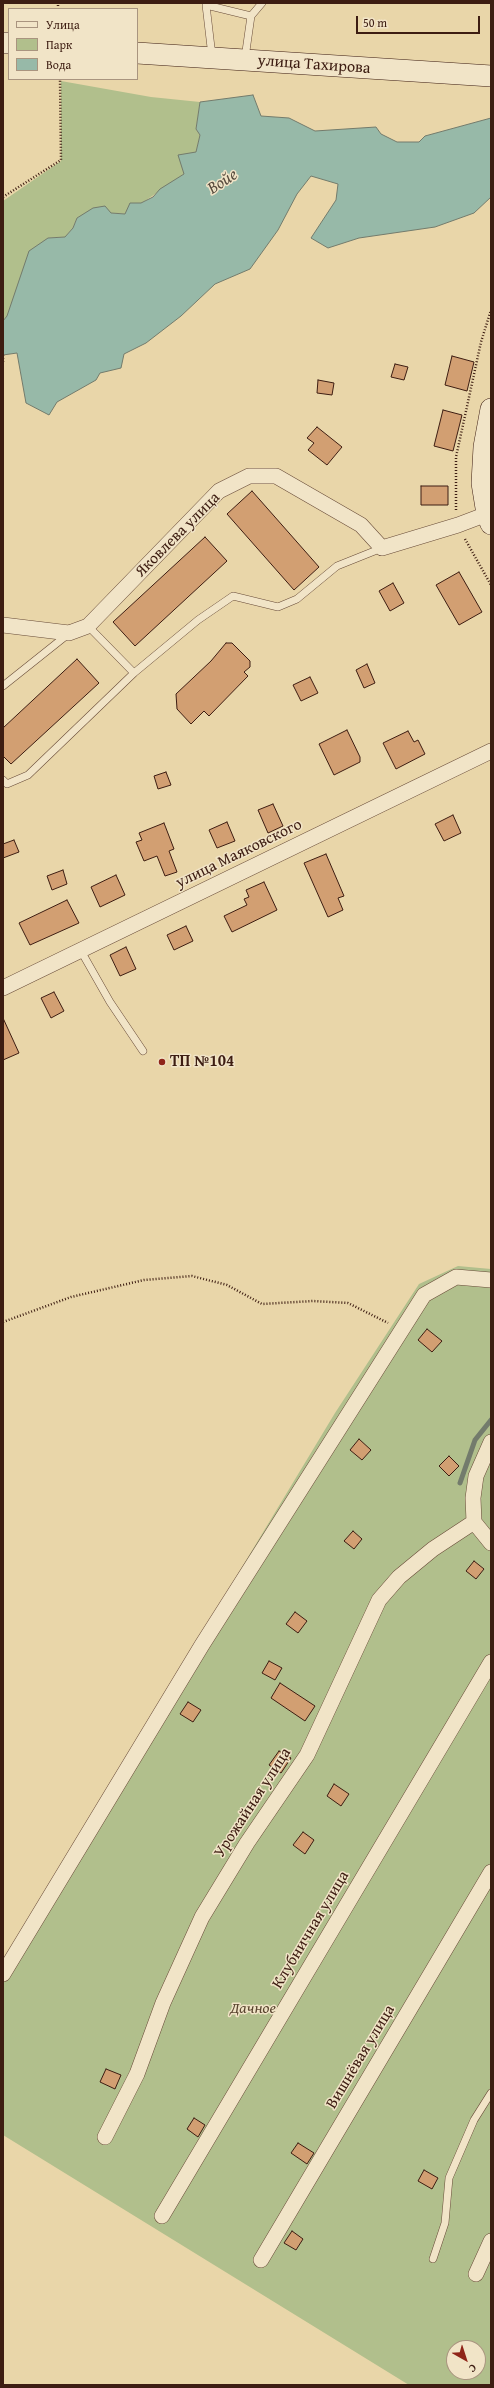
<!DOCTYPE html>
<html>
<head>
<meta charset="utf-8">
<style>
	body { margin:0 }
	#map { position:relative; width:494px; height:2388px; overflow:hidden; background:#e9d6a9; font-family:"Gentium Book Plus",serif }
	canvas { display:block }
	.frame { position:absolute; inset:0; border:4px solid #3d1d12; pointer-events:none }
	.legend { position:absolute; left:8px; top:8px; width:130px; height:72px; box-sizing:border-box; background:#f1e4c7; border:1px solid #a9947f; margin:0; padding:5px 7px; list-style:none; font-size:12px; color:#3d1d12 }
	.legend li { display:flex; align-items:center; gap:8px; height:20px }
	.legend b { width:20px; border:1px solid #a9947f }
	.north { position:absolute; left:446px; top:2340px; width:40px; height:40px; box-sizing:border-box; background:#f1e4c7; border:1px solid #a9947f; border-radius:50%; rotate:141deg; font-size:11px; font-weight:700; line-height:16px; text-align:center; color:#3d1d12 }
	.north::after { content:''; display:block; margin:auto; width:14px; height:18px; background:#8f2418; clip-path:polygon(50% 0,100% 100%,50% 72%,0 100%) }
	.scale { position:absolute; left:356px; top:16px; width:124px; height:18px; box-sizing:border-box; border:2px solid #3d1d12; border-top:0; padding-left:5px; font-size:12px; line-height:14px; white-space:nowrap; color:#3d1d12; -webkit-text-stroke:3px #f1e4c7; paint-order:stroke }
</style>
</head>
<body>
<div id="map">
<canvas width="494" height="2388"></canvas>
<div class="frame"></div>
<ul class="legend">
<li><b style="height:5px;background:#f1e4c7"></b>Улица</li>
<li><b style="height:11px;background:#b1bf8c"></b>Парк</li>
<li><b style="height:11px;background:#97b9a8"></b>Вода</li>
</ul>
<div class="north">С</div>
<div class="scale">50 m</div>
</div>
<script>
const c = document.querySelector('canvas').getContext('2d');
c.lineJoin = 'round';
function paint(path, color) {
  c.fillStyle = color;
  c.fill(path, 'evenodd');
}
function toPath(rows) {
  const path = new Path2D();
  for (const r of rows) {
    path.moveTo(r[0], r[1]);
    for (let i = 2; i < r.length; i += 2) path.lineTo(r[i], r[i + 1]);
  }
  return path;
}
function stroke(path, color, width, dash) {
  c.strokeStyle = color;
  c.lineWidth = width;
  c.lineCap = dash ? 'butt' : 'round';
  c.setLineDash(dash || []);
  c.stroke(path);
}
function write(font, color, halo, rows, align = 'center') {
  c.font = font + ' "Gentium Book Plus",serif';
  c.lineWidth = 3;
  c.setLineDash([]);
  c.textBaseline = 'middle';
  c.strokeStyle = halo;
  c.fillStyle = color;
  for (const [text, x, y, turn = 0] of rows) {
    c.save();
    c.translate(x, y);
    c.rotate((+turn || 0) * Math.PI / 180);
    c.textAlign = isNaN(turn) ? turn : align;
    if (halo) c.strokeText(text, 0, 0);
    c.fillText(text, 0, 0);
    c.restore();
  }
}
paint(toPath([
	[61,81,151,97,200,102,196,129,200,135,196,152,184,174,126,214,111,213,77,218,73,228,65,237,48,238,7,316,3,321,3,201,61,161],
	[458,1266,491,1269,491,2385,409,2385,3,2135,3,1963,335,1413,419,1284],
	[454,2348,478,2348,478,2372,454,2372]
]), '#b1bf8c');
const water = toPath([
	[253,95,261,116,289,118,315,131,376,127,381,134,397,142,419,142,425,136,491,118,491,197,474,213,435,227,359,238,328,248,311,238,336,200,338,184,311,176,297,194,278,230,250,269,215,284,181,316,146,343,124,354,121,368,100,373,96,380,57,402,49,415,26,403,17,353,3,355,3,321,7,316,29,251,48,238,65,237,73,228,77,218,93,208,105,206,111,213,125,214,130,203,141,203,153,197,160,189,184,174,178,155,196,152,200,135,196,129,200,102,253,95]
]);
paint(water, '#97b9a8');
stroke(water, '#737b6c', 1);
stroke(toPath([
	[460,1483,475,1440,491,1420]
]), '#737b6c', 5);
const building = toPath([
	[452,356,474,362,467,391,445,385,452,356],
	[395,364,408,367,404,380,391,377,395,364],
	[318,380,334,383,332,395,317,393,318,380],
	[443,410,462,415,453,451,434,446,443,410],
	[317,427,342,447,327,465,308,450,314,443,307,438,317,427],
	[421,486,448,486,448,505,421,505,421,486],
	[252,491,319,567,294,590,227,514,252,491],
	[205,537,227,561,135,646,113,622,205,537],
	[459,572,482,612,459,625,436,585,459,572],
	[393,583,404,603,390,611,379,591,393,583],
	[226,643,232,643,250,661,250,667,244,672,248,676,209,716,204,711,191,724,177,709,176,694,211,661,226,643],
	[77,659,99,683,11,764,3,756,3,728,77,659],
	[367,664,375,683,364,688,356,670,367,664],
	[310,677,318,693,301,701,293,685,310,677],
	[347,730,360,757,360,762,334,775,319,744,347,730],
	[408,731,414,742,418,740,425,754,396,769,383,743,408,731],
	[166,772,171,785,158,789,154,776,166,772],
	[273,804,283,826,268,833,258,810,273,804],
	[453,815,461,833,444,841,435,824,453,815],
	[227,822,235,841,217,848,209,830,227,822],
	[164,823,174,849,169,851,177,872,165,876,157,856,144,861,136,842,142,840,139,833,164,823],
	[14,840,19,852,3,858,3,844,14,840],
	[326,854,344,896,338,898,343,910,328,917,304,863,326,854],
	[63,870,67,884,52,890,47,876,63,870],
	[116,875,125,895,100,907,91,887,116,875],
	[264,882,277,910,232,932,224,916,247,905,244,899,249,897,246,890,264,882],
	[67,900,79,923,30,945,19,923,67,900],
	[186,926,193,941,174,950,167,935,186,926],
	[126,947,136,969,120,976,110,955,126,947],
	[54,992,64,1011,51,1018,41,998,54,992],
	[3,1018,19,1053,3,1060,3,1018],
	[427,1329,442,1341,432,1352,418,1340,427,1329],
	[359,1439,371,1450,362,1460,350,1450,359,1439],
	[449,1456,459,1466,449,1476,439,1466,449,1456],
	[353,1531,362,1539,354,1549,344,1541,353,1531],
	[474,1561,484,1569,476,1579,466,1571,474,1561],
	[295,1612,307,1621,298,1633,286,1624,295,1612],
	[269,1661,282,1668,275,1680,262,1673,269,1661],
	[280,1683,315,1706,305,1721,271,1698,280,1683],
	[188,1702,201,1710,193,1722,180,1714,188,1702],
	[279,1751,291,1758,281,1773,269,1765,279,1751],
	[334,1784,349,1794,341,1806,327,1796,334,1784],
	[303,1832,314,1840,305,1854,293,1845,303,1832],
	[106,2069,121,2075,115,2089,100,2082,106,2069],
	[194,2118,205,2125,198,2137,187,2129,194,2118],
	[298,2143,314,2153,307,2164,291,2153,298,2143],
	[424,2170,438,2178,432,2189,418,2181,424,2170],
	[292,2231,303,2239,296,2250,284,2243,292,2231]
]);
paint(building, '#d29f72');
stroke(building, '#3d1d12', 1);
const lane = toPath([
	[212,56,206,5,251,16],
	[245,58,251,16,262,3],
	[88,626,134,673],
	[3,686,67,635],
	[3,780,7,784,28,775,134,673,198,620,233,596,278,607,297,599,337,566,382,548],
	[81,951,110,1002,143,1051],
	[433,2259,445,2223,449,2178,474,2120,491,2093]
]);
const street = toPath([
	[3,625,69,633,88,626,219,491,249,476,276,476,361,525,382,548,458,525,487,514],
	[3,988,491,751],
	[491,1442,476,1476,473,1498,474,1522,491,1543],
	[3,1974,202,1645,424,1295,456,1277,491,1280],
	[105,2137,137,2074,163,2003,202,1917,247,1843,307,1755,379,1600,399,1577,433,1549,474,1522],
	[162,2216,491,1662],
	[261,2260,491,1872],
	[476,2274,491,2241]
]);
const secondary = toPath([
	[3,43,9,43],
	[137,53,491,76],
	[491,409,484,447,482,483,487,514,491,524]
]);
stroke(lane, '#684b38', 8);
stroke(street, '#684b38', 16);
stroke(secondary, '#3d1d12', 22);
stroke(toPath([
	[58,9,58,3],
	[3,197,61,160,60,79],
	[3,355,3,364],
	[456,510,456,457,481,342,491,310],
	[465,539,491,585],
	[3,1322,71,1297,144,1280,192,1276,227,1285,262,1304,313,1301,348,1303,388,1323]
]), '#3d1d12', 2.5, [1, 2]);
stroke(lane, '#f1e4c7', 7);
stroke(street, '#f1e4c7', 15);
stroke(secondary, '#f1e4c7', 21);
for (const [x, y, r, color] of [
	[162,1062,4,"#8f2418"]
]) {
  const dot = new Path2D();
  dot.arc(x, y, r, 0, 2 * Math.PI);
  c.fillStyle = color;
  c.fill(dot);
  stroke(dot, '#f1e4c7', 1.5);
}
write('16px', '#3d1d12', '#f1e4c7', [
	["улица Тахирова",314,65,4],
	["Яковлева улица",178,535,-45],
	["улица Маяковского",239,854,-26],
	["Урожайная улица",253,1803,-57],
	["Клубничная улица",311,1930,-59],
	["Вишнёвая улица",361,2057,-59]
]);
write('bold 16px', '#3d1d12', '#f1e4c7', [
	["ТП №104",170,1062]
], 'left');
write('italic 16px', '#5a4630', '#f1e4c7', [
	["Дачное",253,2009]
]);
write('italic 17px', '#584c3f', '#f1e4c7', [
	["Войе",223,182,-33]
]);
</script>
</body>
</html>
